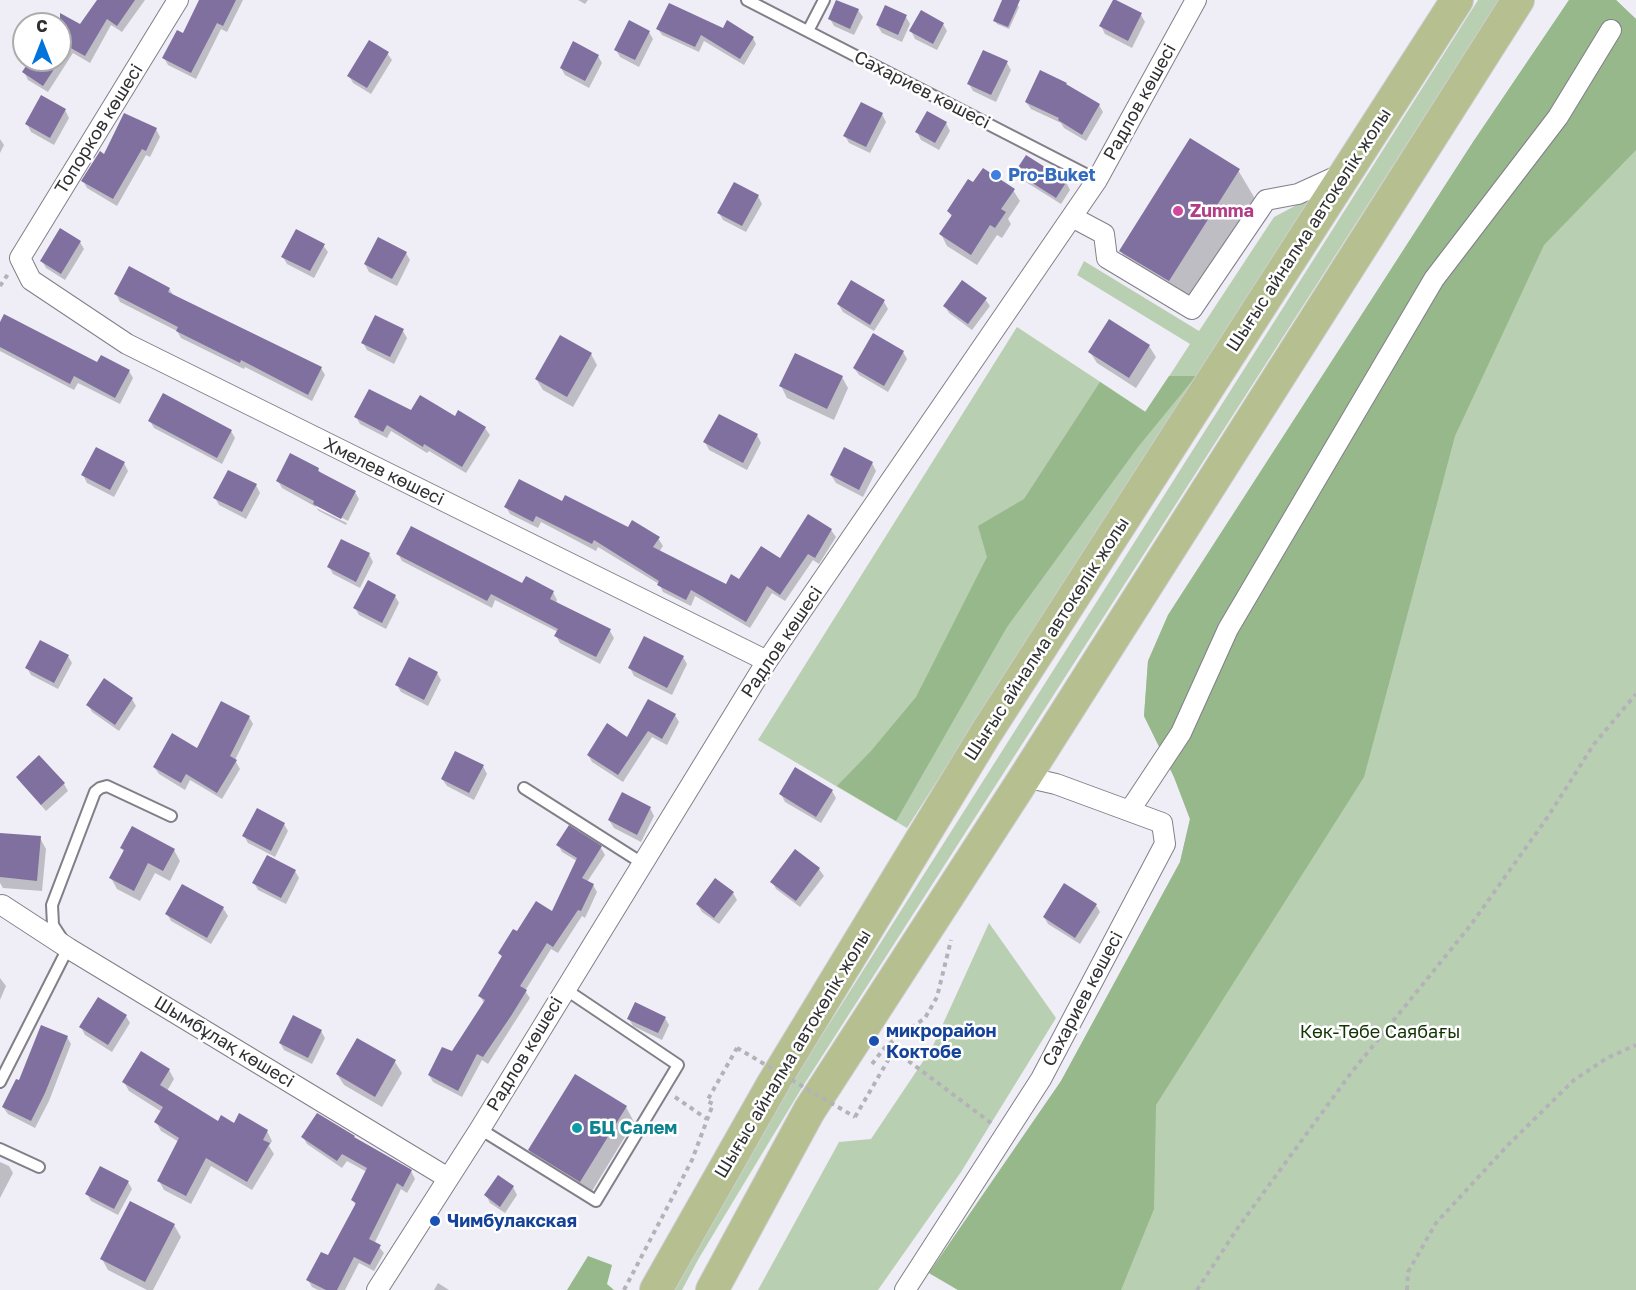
<!DOCTYPE html>
<html>
<head>
<meta charset="utf-8">
<style>
	body { margin:0 }
	#map { position:relative; width:1636px; height:1290px; overflow:hidden; background:#efedf6; font-family:"Golos Text",sans-serif }
	canvas { display:block }
	.north { position:absolute; left:12px; top:12px; width:60px; height:60px; box-sizing:border-box; background:#fff; border:2px solid #acacad; border-radius:50%; rotate:0deg; font-size:16px; font-weight:700; line-height:24px; text-align:center; color:#302f32 }
	.north::after { content:''; display:block; margin:auto; width:21px; height:27px; background:#0174db; clip-path:polygon(50% 0,100% 100%,50% 72%,0 100%) }
</style>
</head>
<body>
<div id="map">
<canvas width="1636" height="1290"></canvas>
<div class="north">С</div>
</div>
<script>
const c = document.querySelector('canvas').getContext('2d');
c.lineJoin = 'round';
function paint(path, color) {
  c.fillStyle = color;
  c.fill(path, 'evenodd');
}
function toPath(rows) {
  const path = new Path2D();
  for (const r of rows) {
    path.moveTo(r[0], r[1]);
    for (let i = 2; i < r.length; i += 2) path.lineTo(r[i], r[i + 1]);
  }
  return path;
}
function stroke(path, color, width, dash) {
  c.strokeStyle = color;
  c.lineWidth = width;
  c.lineCap = dash ? 'butt' : 'round';
  c.setLineDash(dash || []);
  c.stroke(path);
}
function write(font, color, halo, rows, align = 'center') {
  c.font = font + ' "Golos Text",sans-serif';
  c.lineWidth = 5;
  c.setLineDash([]);
  c.textBaseline = 'middle';
  c.strokeStyle = halo;
  c.fillStyle = color;
  for (const [text, x, y, turn = 0] of rows) {
    c.save();
    c.translate(x, y);
    c.rotate((+turn || 0) * Math.PI / 180);
    c.textAlign = isNaN(turn) ? turn : align;
    if (halo) c.strokeText(text, 0, 0);
    c.fillText(text, 0, 0);
    c.restore();
  }
}
paint(toPath([
	[1478,0,1499,0,803,1086,699,1258,682,1290,673,1290,793,1081],
	[1569,0,1616,0,1636,19,1636,1290,958,1290,929,1273,1061,1081,1180,862,1190,819,1174,777,1144,716,1148,661,1168,615,1473,142],
	[1310,198,907,828,758,740,1017,327,1146,412,1190,344,1077,275,1084,261,1199,331,1274,217],
	[989,923,1056,1018,961,1172,878,1290,758,1290,839,1142,871,1139,932,1048]
]), '#b9cfb2');
paint(toPath([
	[1569,0,1616,0,1636,19,1636,150,1544,245,1455,436,1364,777,1156,1105,1154,1209,1121,1290,958,1290,929,1273,1061,1081,1180,862,1190,819,1174,777,1144,716,1148,661,1168,615,1473,142],
	[1169,376,1196,376,1138,447,1007,627,896,821,837,786,871,751,916,697,987,557,978,526,1024,499,1100,382,1145,412],
	[588,1256,612,1265,607,1284,614,1290,567,1290]
]), '#96b88b');
paint(toPath([
	[100,0,145,0,122,32,111,25,90,63,73,53,48,92,28,80,24,72,32,60,60,60,60,24,58,24,63,16,81,26],
	[201,0,243,0,227,32,221,29,196,79,168,65,164,58,183,35],
	[578,0,588,0,585,4],
	[1004,0,1017,4,1019,7,1009,29,997,24,995,21],
	[858,10,863,17,854,35,834,26,830,19],
	[1141,15,1145,22,1132,48,1105,34,1101,26],
	[906,17,910,24,902,42,882,33,877,25],
	[943,24,947,31,937,50,915,39,911,31],
	[658,29,723,30,753,38,756,44,744,65,704,41,699,52,662,35],
	[649,32,653,39,639,67,620,57,616,50],
	[387,53,392,60,371,94,353,83,349,76],
	[598,56,602,63,589,88,565,75,561,68],
	[1007,63,1011,70,996,102,973,91,969,84],
	[1067,86,1099,105,1103,112,1086,141,1064,128,1061,123,1031,109,1026,102],
	[65,110,69,118,54,145,31,132,27,124],
	[882,114,886,122,870,153,849,143,845,136],
	[946,123,950,131,939,150,921,140,917,132],
	[156,129,160,137,150,157,146,155,117,206,87,188,83,181,105,156],
	[0,139,4,145,0,153],
	[1027,157,1066,182,1070,190,1061,204,1021,179,1017,172],
	[1238,170,1257,202,1187,312,1139,283,1121,251],
	[974,184,1013,190,1020,201,1008,219,1011,224,1002,238,997,235,977,265,947,246,941,234,952,217,948,211],
	[758,196,762,204,746,232,723,220,719,213],
	[80,242,84,249,65,280,46,268,42,261],
	[323,245,328,252,314,278,287,264,283,257],
	[406,253,410,260,397,286,369,272,365,264],
	[169,289,174,296,321,368,325,375,312,401,245,367,244,369,181,338,177,331,120,302,116,294],
	[985,299,990,306,972,330,949,313,945,306],
	[884,302,888,309,874,331,843,312,838,304],
	[0,326,98,364,129,371,133,378,120,404,78,383,74,390,0,351],
	[403,331,407,338,394,364,367,350,363,343],
	[1149,346,1156,357,1136,388,1097,363,1090,352],
	[903,352,907,359,888,392,859,375,854,368],
	[591,354,597,365,573,407,543,390,536,379],
	[842,377,848,388,834,420,787,398,781,386],
	[411,412,455,418,485,428,490,435,466,473,429,451,427,453,391,431,387,438,360,424,356,417],
	[150,421,231,431,235,438,222,464,154,428],
	[757,435,761,443,747,470,709,450,705,442],
	[124,463,128,471,114,497,87,483,83,475],
	[872,463,876,471,863,497,836,483,831,475],
	[318,469,322,475,355,492,359,499,348,521,316,504,316,507,282,488,278,481],
	[256,485,260,493,246,519,219,505,215,498],
	[562,503,628,529,658,538,663,546,659,552,726,586,739,581,831,530,836,537,819,564,813,560,785,601,772,593,750,628,695,596,691,606,663,592,659,584,598,547,596,551,541,522,538,528,510,514,506,507],
	[316,508,347,523,346,525,319,511],
	[369,554,373,562,360,588,333,574,329,567],
	[398,554,553,592,557,600,556,603,610,631,614,638,600,664,560,643,556,636,558,632,495,600,492,608,402,561],
	[395,596,399,603,386,629,359,615,355,608],
	[68,656,72,663,58,689,31,675,27,668],
	[683,657,687,664,672,695,634,676,630,668],
	[437,673,441,680,428,706,401,692,397,685],
	[105,680,132,699,136,706,119,731,92,712,88,705],
	[675,715,679,722,667,745,652,737,623,782,592,762,588,755,628,739],
	[249,717,253,724,235,760,240,769,222,799,190,780,185,790,159,774,154,767,198,750],
	[483,766,487,774,474,800,447,786,442,779],
	[17,777,64,784,68,791,46,811,22,784],
	[832,791,836,798,821,823,785,802,781,794],
	[650,808,654,816,641,842,614,828,609,820],
	[284,824,288,831,275,857,248,843,244,836],
	[0,838,40,838,46,849,42,891,3,888,0,883],
	[558,845,601,848,605,855,587,882,593,885,597,892,585,918,582,916,558,953,551,949,525,991,530,998,488,1064,482,1060,462,1097,433,1082,429,1075,452,1053,484,1003,480,996,503,958,500,953,517,933,552,914,577,861,562,852],
	[122,848,174,850,180,861,170,881,155,873,140,901,117,889,111,878,124,852],
	[795,851,819,869,824,876,800,907,776,889,772,882],
	[295,871,299,878,286,904,258,890,254,883],
	[183,886,223,908,228,916,211,944,171,921,167,914],
	[733,893,737,900,719,924,702,912,697,904],
	[1096,905,1100,912,1080,944,1048,924,1044,917],
	[0,978,6,986,0,1000],
	[126,1016,130,1023,112,1052,85,1035,81,1027],
	[665,1018,669,1025,662,1040,633,1026,629,1019],
	[321,1031,325,1038,312,1064,284,1050,280,1043],
	[67,1037,71,1044,49,1101,35,1128,8,1114,3,1107,20,1082],
	[395,1062,402,1073,382,1107,344,1085,337,1074],
	[169,1070,174,1079,167,1091,219,1123,267,1131,272,1141,269,1146,274,1154,252,1190,211,1166,191,1204,164,1190,159,1181,179,1142,161,1131,156,1122,162,1112,129,1091,124,1082],
	[626,1107,634,1122,589,1196,538,1165,529,1150],
	[303,1137,356,1140,411,1171,415,1179,407,1193,401,1189,375,1242,384,1253,374,1271,359,1263,345,1290,318,1290,312,1287,308,1280,329,1257,356,1206,353,1200,367,1172,347,1161,342,1168,307,1144],
	[0,1162,9,1166,13,1173,0,1198],
	[128,1182,132,1189,118,1215,91,1201,87,1194],
	[513,1187,517,1195,505,1213,490,1203,486,1195],
	[174,1225,181,1237,153,1290,147,1290,108,1270,102,1259],
	[438,1283,449,1290,434,1290]
]), '#0003');
paint(toPath([
	[97,0,135,0,117,26,107,19,85,56,60,42,60,13,80,24],
	[199,0,236,0,223,26,217,23,191,73,162,58,177,30,183,33],
	[836,0,859,9,850,29,828,19],
	[1002,0,1020,0,1008,27,993,21],
	[1113,0,1116,0,1142,13,1128,41,1099,26],
	[669,3,723,28,727,20,754,37,740,59,701,35,695,47,656,29],
	[885,5,907,15,898,35,876,25],
	[921,10,944,23,933,44,909,31],
	[629,20,650,31,635,60,614,50],
	[369,40,389,52,367,88,347,76],
	[573,41,599,55,585,81,560,68],
	[983,50,1008,61,991,95,967,84],
	[30,60,60,60,43,86,22,72],
	[1040,70,1067,83,1066,84,1100,104,1082,135,1058,120,1059,118,1025,102],
	[41,95,66,109,50,138,25,124],
	[861,102,883,113,866,147,843,136],
	[927,111,947,122,935,143,915,132],
	[124,113,157,128,146,151,142,149,113,199,81,181,100,151,104,154],
	[1190,138,1240,169,1169,281,1119,251],
	[1026,155,1067,181,1056,198,1015,172],
	[983,168,1015,189,1001,209,1006,212,995,228,990,225,971,255,939,234,952,215,947,211,968,179,973,182],
	[734,182,759,195,742,226,717,213],
	[60,228,81,241,61,274,40,261],
	[296,229,325,244,310,271,281,257],
	[378,237,407,252,392,279,364,264],
	[129,266,170,288,168,292,322,367,308,395,241,360,240,363,176,331,178,327,114,294],
	[851,280,885,300,870,325,837,304],
	[962,280,987,298,968,324,943,306],
	[4,314,97,362,101,355,130,370,115,398,74,376,70,384,0,347,0,322],
	[375,315,404,329,390,357,361,343],
	[1109,319,1150,345,1129,378,1088,352],
	[873,333,904,351,884,386,853,368],
	[560,335,592,353,567,397,535,379],
	[795,353,843,376,827,409,779,386],
	[369,389,411,410,420,395,455,416,458,410,486,427,462,467,424,444,423,447,387,425,383,432,354,417],
	[163,393,232,430,217,458,148,421],
	[719,414,758,434,743,463,703,442],
	[96,447,125,462,110,490,81,475],
	[844,447,873,462,859,490,830,475],
	[290,453,319,468,318,471,356,491,341,519,313,504,314,501,276,481],
	[228,470,257,484,242,512,213,498],
	[519,479,562,501,565,495,628,527,632,520,660,537,653,547,726,584,731,574,739,579,761,546,780,558,808,514,832,529,815,558,808,554,780,595,767,586,746,622,691,590,686,600,657,585,659,581,594,540,592,544,536,516,533,522,504,507],
	[411,526,522,583,526,576,554,591,550,599,611,629,596,657,554,636,558,629,491,594,487,601,396,554],
	[341,539,370,553,356,582,327,567],
	[368,580,396,595,382,623,353,608],
	[644,636,684,656,667,688,628,668],
	[40,640,69,655,54,683,25,668],
	[409,657,438,672,424,700,395,685],
	[104,678,133,698,115,725,86,705],
	[648,699,676,714,662,739,648,731,618,775,587,755,607,723,627,737],
	[221,701,250,716,230,756,237,760,217,793,186,774,181,783,153,767,172,733,197,748],
	[455,751,484,765,469,793,441,779],
	[39,755,65,783,41,805,16,777],
	[795,767,833,790,816,817,779,794],
	[622,792,651,807,637,835,608,820],
	[257,808,285,823,271,851,242,836],
	[569,825,602,846,582,878,594,884,581,911,578,910,553,947,547,943,520,986,527,990,511,1016,483,1057,477,1054,458,1091,428,1075,442,1047,452,1051,485,1000,478,996,502,956,498,953,513,929,517,931,536,901,552,911,577,858,556,845],
	[132,826,175,849,163,871,148,863,134,891,109,878,124,850,120,848],
	[0,833,41,836,37,881,0,877],
	[795,849,820,868,796,901,770,882],
	[267,855,296,870,281,898,252,883],
	[715,878,734,892,714,918,696,904],
	[1064,883,1097,904,1075,938,1043,917],
	[182,884,224,907,207,938,165,914],
	[98,997,127,1015,108,1045,79,1027],
	[635,1002,666,1017,658,1033,627,1019],
	[293,1015,322,1030,308,1058,279,1043],
	[41,1025,68,1036,45,1093,31,1121,2,1107,16,1079,19,1080],
	[357,1038,396,1060,375,1097,336,1074],
	[141,1051,170,1069,160,1085,218,1121,221,1115,234,1123,239,1113,268,1130,263,1140,270,1143,247,1182,206,1158,186,1196,157,1181,179,1138,154,1122,163,1107,122,1082],
	[575,1074,627,1106,580,1182,528,1150],
	[317,1113,355,1136,354,1137,412,1170,403,1187,397,1183,369,1239,381,1245,370,1265,354,1257,337,1290,326,1290,306,1280,321,1252,328,1255,356,1203,351,1200,367,1168,342,1154,337,1161,301,1137],
	[100,1166,129,1181,114,1209,85,1194],
	[498,1175,514,1186,500,1207,484,1195],
	[130,1201,175,1224,145,1282,100,1259]
]), '#80709f');
const service = toPath([
	[747,0,1097,180],
	[808,31,824,0],
	[524,788,642,863],
	[0,1082,68,948,53,925,52,905,95,792,100,788,107,786,171,816],
	[480,1129,596,1201,678,1065,565,989],
	[0,1149,39,1167]
]);
const minor = toPath([
	[178,0,20,258,31,280,127,344,767,661],
	[1072,217,1104,234,1107,258,1192,309,1266,200,1298,194,1344,173],
	[1130,810,1181,733,1228,629,1434,279,1558,117,1611,30],
	[2,905,68,948,448,1178],
	[377,1290,480,1129,767,661,1097,180,1196,0],
	[905,1290,1041,1079,1165,844,1162,823,1056,784,1025,777]
]);
const primary = toPath([
	[656,1290,774,1082,986,733,1457,0],
	[712,1290,809,1111,1025,777,1518,0]
]);
stroke(service, '#827f88', 14);
stroke(minor, '#827f88', 22);
stroke(primary, '#cdcdce', 34);
stroke(toPath([
	[0,286,8,274],
	[894,1050,991,1123],
	[872,1064,886,1046,925,1018,937,997,951,940],
	[675,1097,707,1119],
	[855,1117,894,1050,886,1046],
	[624,1290,692,1160,713,1104,707,1101,737,1048],
	[1197,1290,1237,1229,1351,1073,1470,926,1547,818,1594,744,1636,694],
	[1407,1290,1408,1272,1436,1223,1507,1146,1574,1080,1607,1058,1636,1045]
]), '#b4b2b9', 4, [4.5, 4.5]);
stroke(service, '#fff', 10);
stroke(minor, '#fff', 20);
stroke(primary, '#b6bf90', 32);
stroke(toPath([
	[737,1048,855,1117]
]), '#b4b2b9', 4, [4.5, 4.5]);
for (const [x, y, r, color] of [
	[996,175,6,"#3f7fe0"],
	[1178,211,6,"#d1479c"],
	[874,1041,6,"#1a4fb4"],
	[577,1128,6,"#0f9aa8"],
	[435,1221,6,"#1a4fb4"]
]) {
  const dot = new Path2D();
  dot.arc(x, y, r, 0, 2 * Math.PI);
  c.fillStyle = color;
  c.fill(dot);
  stroke(dot, '#fff', 2);
}
write('18px', '#302f32', '#fff', [
	["Сахариев көшесі",922,90,27],
	["Радлов көшесі",1140,102,-61],
	["Топорков көшесі",99,129,-58],
	["Шығыс айналма автокөлік жолы",1309,230,-57],
	["Хмелев көшесі",384,472,26],
	["Шығыс айналма автокөлік жолы",1047,639,-57],
	["Радлов көшесі",782,642,-56],
	["Сахариев көшесі",1083,999,-62],
	["Шымбұлақ көшесі",224,1042,31],
	["Радлов көшесі",525,1054,-59],
	["Шығыс айналма автокөлік жолы",793,1054,-59]
]);
write('bold 18px', '#366cbe', '#fff', [
	["Pro-Buket",1008,175]
], 'left');
write('bold 18px', '#b23c85', '#fff', [
	["Zumma",1190,211]
], 'left');
write('bold 18px', '#164399', '#fff', [
	["микрорайон",886,1031],
	["Коктобе",886,1052],
	["Чимбулакская",447,1221]
], 'left');
write('18px', '#133505', '#fff', [
	["Көк-Төбе Саябағы",1380,1032]
]);
write('bold 18px', '#0d838f', '#fff', [
	["БЦ Салем",589,1128]
], 'left');
</script>
</body>
</html>
